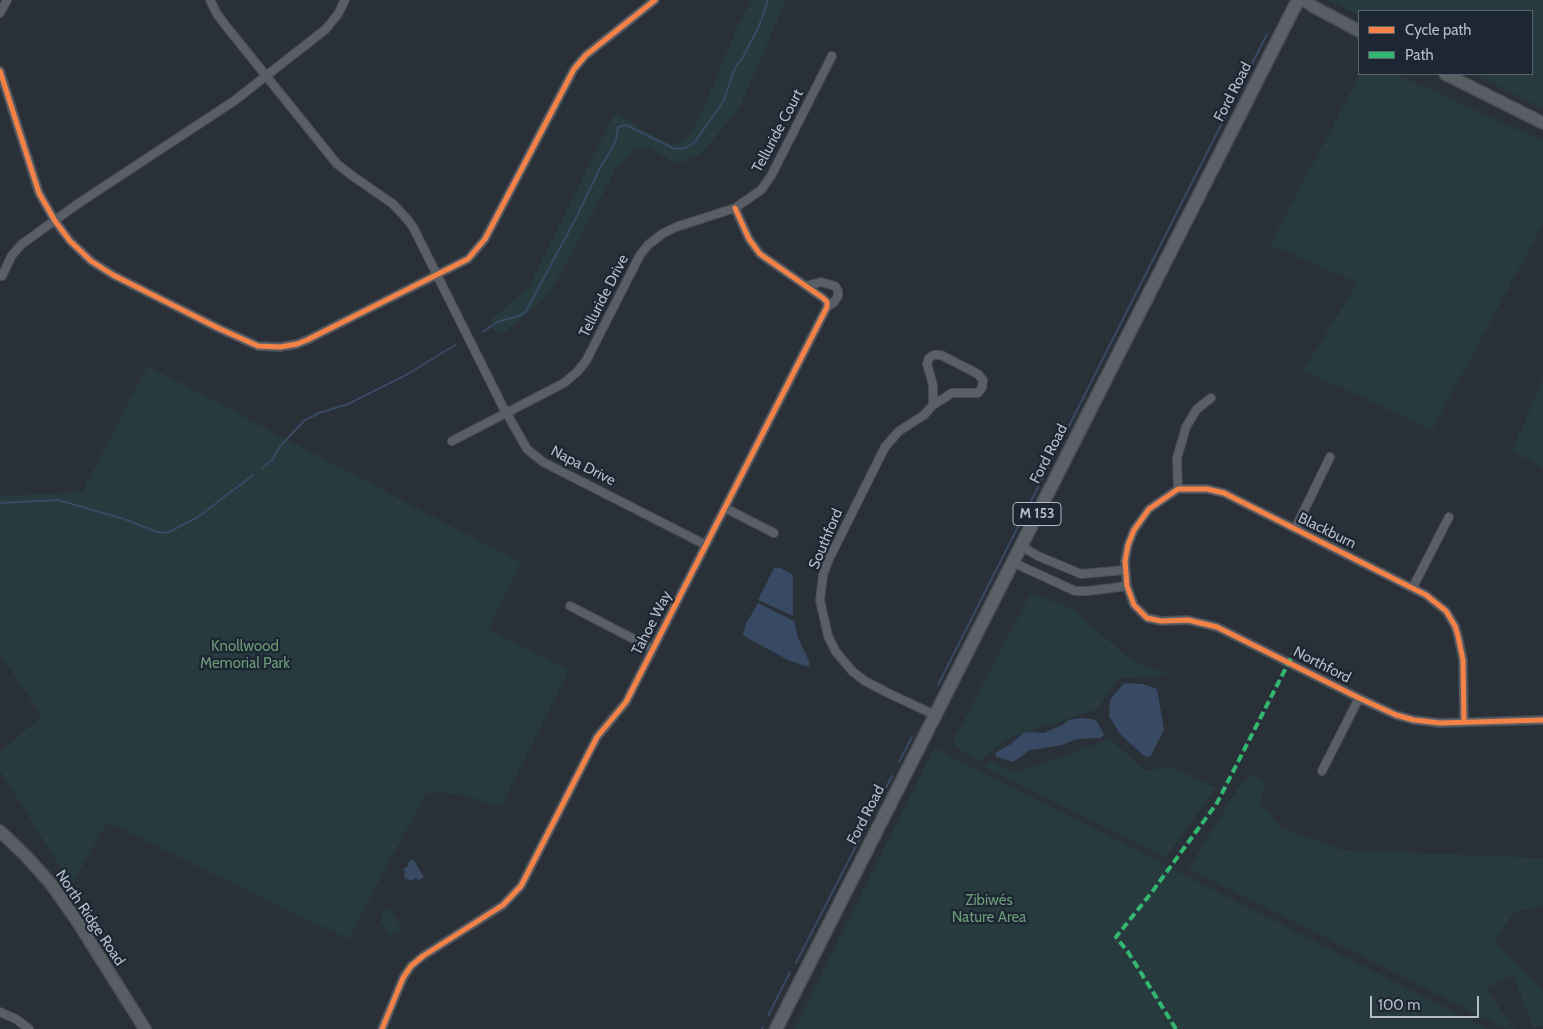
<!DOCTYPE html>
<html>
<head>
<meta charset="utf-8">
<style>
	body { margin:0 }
	#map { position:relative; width:1543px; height:1029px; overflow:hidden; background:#2a3038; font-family:Cabin,sans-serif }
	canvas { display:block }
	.legend { position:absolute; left:1358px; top:10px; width:175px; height:65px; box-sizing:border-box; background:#1d2633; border:1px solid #59626f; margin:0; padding:6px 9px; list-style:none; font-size:15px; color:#b4bcc9 }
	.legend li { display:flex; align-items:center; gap:10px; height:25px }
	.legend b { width:25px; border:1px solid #59626f }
	.scale { position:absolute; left:1370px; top:996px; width:109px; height:22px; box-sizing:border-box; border:2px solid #b4bcc9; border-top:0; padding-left:6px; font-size:15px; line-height:18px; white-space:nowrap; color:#b4bcc9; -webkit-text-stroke:4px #1d2633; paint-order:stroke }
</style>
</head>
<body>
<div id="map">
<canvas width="1543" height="1029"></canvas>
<ul class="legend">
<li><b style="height:6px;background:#f48246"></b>Cycle path</li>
<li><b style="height:6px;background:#33b770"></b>Path</li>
</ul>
<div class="scale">100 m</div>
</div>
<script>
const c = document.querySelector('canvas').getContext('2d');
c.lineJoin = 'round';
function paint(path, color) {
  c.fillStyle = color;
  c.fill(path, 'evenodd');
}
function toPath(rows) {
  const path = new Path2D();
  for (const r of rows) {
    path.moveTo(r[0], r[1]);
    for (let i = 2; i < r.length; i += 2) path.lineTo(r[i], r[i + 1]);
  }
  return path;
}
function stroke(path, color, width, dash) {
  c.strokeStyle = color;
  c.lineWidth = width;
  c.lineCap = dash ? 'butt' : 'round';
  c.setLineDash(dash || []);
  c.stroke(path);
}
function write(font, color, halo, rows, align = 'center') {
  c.font = font + ' Cabin,sans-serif';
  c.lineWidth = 4.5;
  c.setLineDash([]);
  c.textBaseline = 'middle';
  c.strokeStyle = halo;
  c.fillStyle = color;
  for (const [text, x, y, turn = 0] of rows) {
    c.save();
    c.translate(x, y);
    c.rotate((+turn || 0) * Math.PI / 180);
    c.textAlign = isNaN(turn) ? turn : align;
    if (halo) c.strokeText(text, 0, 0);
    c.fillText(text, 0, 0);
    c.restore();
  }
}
paint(toPath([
	[752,0,786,0,739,109,701,154,678,164,648,148,635,148,616,169,550,293,503,335,494,330,491,320,529,286,610,122,617,112,639,127,671,145,684,140,693,130,700,117,737,27],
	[1328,0,1543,0,1543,109,1474,74,1532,74,1532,11,1359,11,1359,16],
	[1360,74,1396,74,1543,141,1543,224,1432,430,1303,370,1358,283,1270,245],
	[148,366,521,563,488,629,569,671,501,807,466,796,443,792,426,793,348,939,107,822,72,885,0,771,0,752,42,716,0,654,0,496,82,492],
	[1543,379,1543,468,1512,450],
	[1031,593,1072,609,1132,661,1172,674,1118,679,1097,709,1009,738,978,762,952,743],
	[1110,739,1145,770,1172,767,1216,788,1166,857,985,767,991,761,1015,773],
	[934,748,1311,939,1487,1029,794,1029],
	[1254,775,1266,783,1260,803,1282,828,1342,850,1543,858,1543,906,1513,913,1495,941,1543,990,1543,1026,1533,1027,1513,975,1486,988,1514,1029,1508,1029,1501,1027,1189,868,1242,782],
	[388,908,391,909,402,930,396,935,389,935,381,922,380,918,382,913]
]), '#273a3e');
paint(toPath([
	[774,568,780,568,793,575,793,616,758,600],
	[758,603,794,621,798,638,810,663,808,667,788,660,744,636,743,634,746,624],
	[1124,683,1143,684,1157,689,1164,730,1150,757,1144,756,1120,734,1109,716,1110,700],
	[1079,718,1092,719,1097,721,1104,735,1100,738,1077,739,1062,745,1030,750,1013,762,995,756,996,752,1011,744,1022,734,1027,732,1044,733,1064,724,1069,720],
	[413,859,424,877,418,881,416,878,410,881,404,877,405,872,403,869,409,866,407,863]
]), '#384963');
stroke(toPath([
	[483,332,497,322,519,316,526,311,575,220,601,166,610,152,616,140,618,127,626,125,675,149,685,148,694,143,723,102,736,66,742,59,759,26,768,0],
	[262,468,273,459,280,446,305,420,319,413,348,404,408,374,455,345],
	[0,503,58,500,124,519,157,532,167,533,198,517,253,475],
	[938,685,1267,34],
	[899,762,912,737],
	[796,963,892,776],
	[768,1016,790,972],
	[762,1029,763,1027]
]), '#384963', 2);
const street = toPath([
	[210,0,217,14,226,26,337,164,354,177,393,204,407,219,413,227,502,405,527,449,543,462,706,545],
	[0,13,7,0],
	[0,71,39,193,55,221,70,241,91,261,113,275,218,328,258,346,280,347,297,344,307,340,468,259,485,239,574,69,586,55,655,0],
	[2,276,12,255,22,244,76,205,234,101,326,29,338,14,345,0],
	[806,286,821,282,835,286,838,291,838,296,834,302,827,307],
	[933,405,933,385,927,364,929,358,934,355,941,355,978,374,983,380,982,388,978,393,952,393,933,405,924,415,899,431,885,447,829,559,823,575,820,600,828,636,836,652,853,672,865,681,888,693,935,715],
	[452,441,564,383,577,372,586,361,640,255,648,245,662,234,676,227,735,208,761,190,771,176,832,56],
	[1178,489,1177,458,1186,427,1197,409,1211,398],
	[725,508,774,533],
	[1295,529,1330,457],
	[1021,546,1038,556,1081,574,1125,570],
	[1012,562,1075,591,1088,591,1127,586],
	[1413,587,1449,517],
	[570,606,653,649],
	[1464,722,1463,660,1458,636,1455,626,1446,611,1426,595,1224,493,1207,489,1178,489,1149,509,1134,530,1128,545,1125,561,1127,586,1134,605,1147,618,1161,621,1188,620,1217,627,1359,698,1396,715,1414,720,1440,723,1543,720],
	[1322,771,1359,698],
	[0,1012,16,1019,29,1029],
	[382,1029,403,978,411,966,423,956,503,905,521,886,597,737,626,702,827,307,827,302,823,298,760,254,749,239,735,208]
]);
const secondary = toPath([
	[1304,0,1314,7,1359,31],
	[1445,74,1543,123],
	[0,831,26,856,51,884,77,921,145,1029]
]);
const primary = toPath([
	[776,1029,1298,0]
]);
stroke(street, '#484c53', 10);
stroke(secondary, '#484c53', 14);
stroke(primary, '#484c55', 15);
stroke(street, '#5a5e66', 8);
stroke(secondary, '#595d64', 11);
stroke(primary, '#5c6168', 12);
stroke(toPath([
	[1176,1029,1128,952,1116,937,1152,892,1217,803,1293,654]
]), '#33b770', 4, [8, 4]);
stroke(toPath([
	[0,71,39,193,55,221,70,241,91,261,113,275,218,328,258,346,280,347,297,344,307,340,468,259,485,239,574,69,586,55,655,0],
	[1464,722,1463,660,1458,636,1455,626,1446,611,1426,595,1224,493,1207,489,1178,489,1149,509,1134,530,1128,545,1125,561,1127,586,1134,605,1147,618,1161,621,1188,620,1217,627,1359,698,1396,715,1414,720,1440,723,1543,720],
	[382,1029,403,978,411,966,423,956,503,905,521,886,597,737,626,702,827,307,827,302,823,298,760,254,749,239,735,208]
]), '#f48246', 5);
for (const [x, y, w] of [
	[1037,514,48]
]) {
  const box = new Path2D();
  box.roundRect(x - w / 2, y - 11.5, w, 23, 4);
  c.fillStyle = '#1d2633';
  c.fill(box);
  stroke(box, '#b4bcc9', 1);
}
write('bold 14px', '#b4bcc9', null, [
	["M 153",1037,514]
]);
write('15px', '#b4bcc9', '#1d2633', [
	["Ford Road",1233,92,-63],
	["Telluride Court",778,131,-62],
	["Telluride Drive",604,296,-63],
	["Ford Road",1049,454,-63],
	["Napa Drive",583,466,27],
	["Blackburn",1327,531,26],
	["Southford",826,539,-67],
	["Tahoe Way",652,623,-63],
	["Northford",1322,665,27],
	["Ford Road",866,815,-63],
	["North Ridge Road",90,918,56]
]);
write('15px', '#6b9a76', '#1d2633', [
	["Knollwood",245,647],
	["Memorial Park",245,664],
	["Zibiwés",989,901],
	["Nature Area",989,918]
]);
</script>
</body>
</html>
